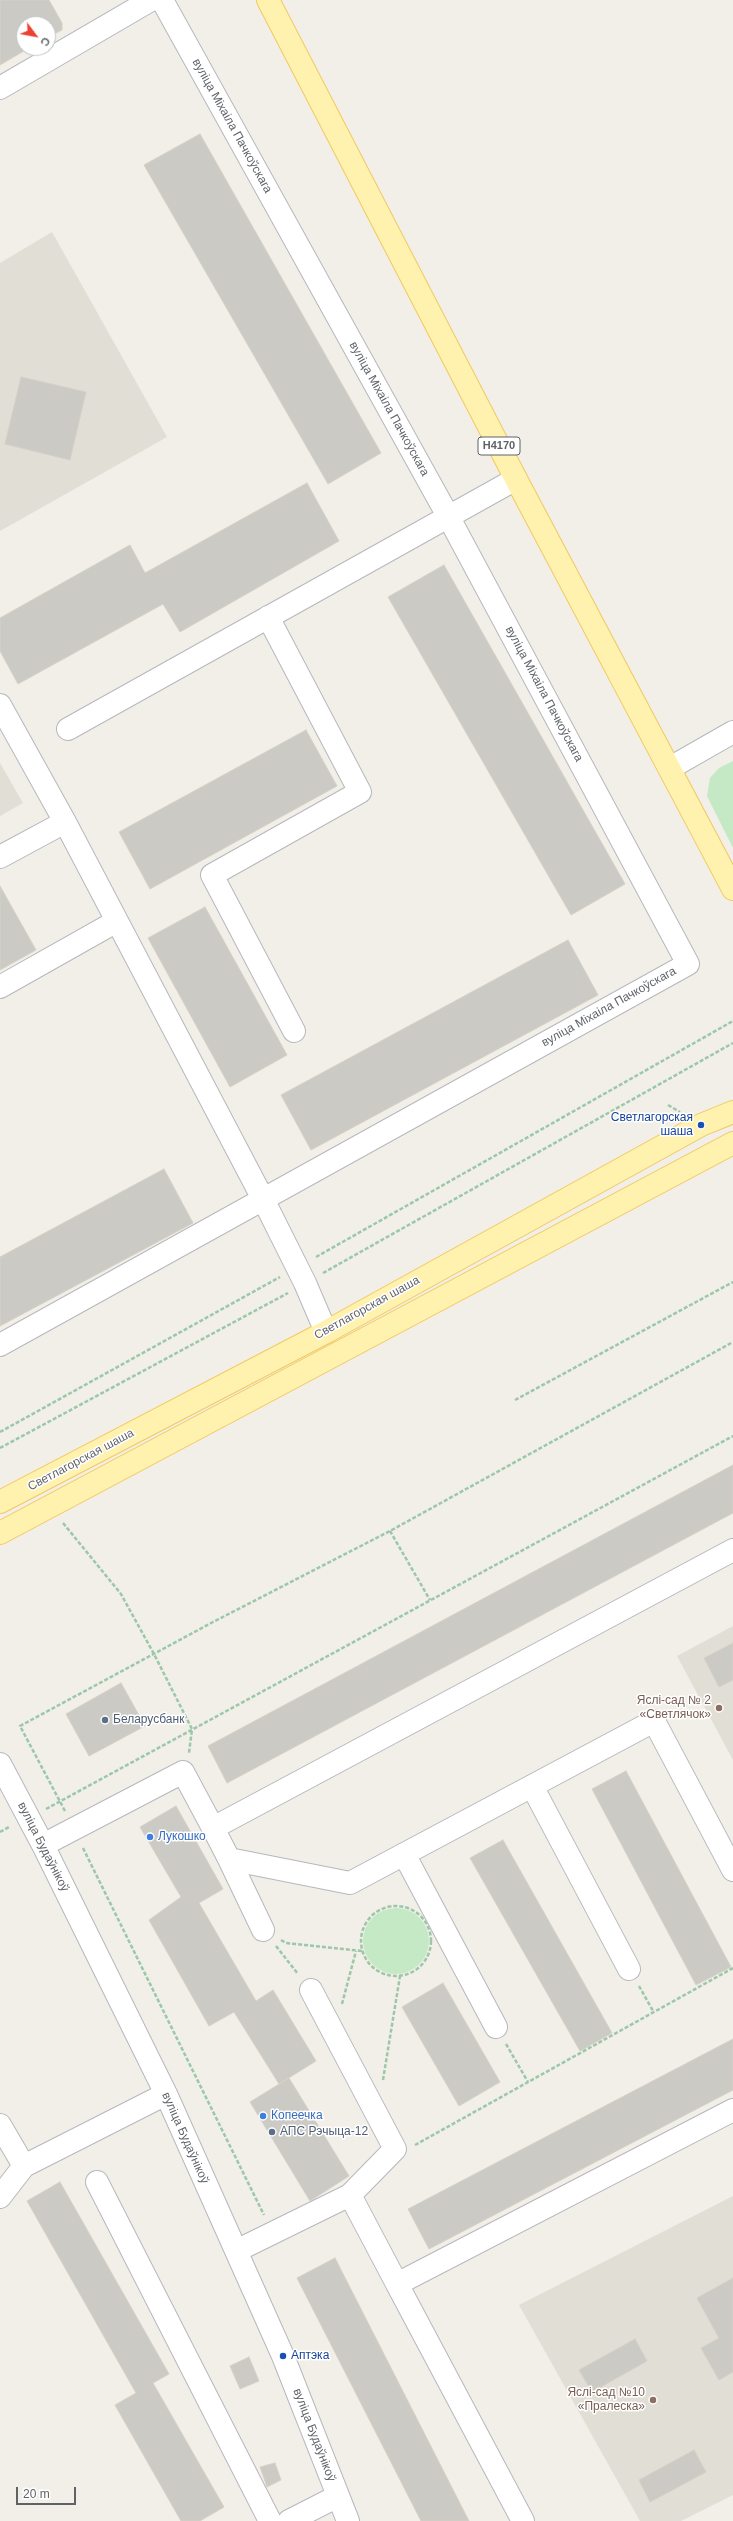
<!DOCTYPE html>
<html>
<head>
<meta charset="utf-8">
<style>
	body { margin:0 }
	#map { position:relative; width:733px; height:2521px; overflow:hidden; background:#f1efe8; font-family:Helvetica,sans-serif }
	canvas { display:block }
	.north { position:absolute; left:16px; top:16px; width:40px; height:40px; box-sizing:border-box; background:#fff; border:1px solid #bfc1c3; border-radius:50%; rotate:122deg; font-size:11px; font-weight:700; line-height:16px; text-align:center; color:#5f6368 }
	.north::after { content:''; display:block; margin:auto; width:14px; height:18px; background:#ea4335; clip-path:polygon(50% 0,100% 100%,50% 72%,0 100%) }
	.scale { position:absolute; left:16px; top:2487px; width:60px; height:18px; box-sizing:border-box; border:2px solid #5f6368; border-top:0; padding-left:5px; font-size:12px; line-height:14px; white-space:nowrap; color:#5f6368; -webkit-text-stroke:3px #fff; paint-order:stroke }
</style>
</head>
<body>
<div id="map">
<canvas width="733" height="2521"></canvas>
<div class="north">С</div>
<div class="scale">20 m</div>
</div>
<script>
const c = document.querySelector('canvas').getContext('2d');
c.lineJoin = 'round';
function paint(path, color) {
  c.fillStyle = color;
  c.fill(path, 'evenodd');
}
function toPath(rows) {
  const path = new Path2D();
  for (const r of rows) {
    if (r.length === 3) {
      path.moveTo(r[0] + r[2], r[1]);
      path.arc(r[0], r[1], r[2], 0, 2 * Math.PI);
      continue;
    }
    path.moveTo(r[0], r[1]);
    for (let i = 2; i < r.length; i += 2) path.lineTo(r[i], r[i + 1]);
  }
  return path;
}
function stroke(path, color, width, dash) {
  c.strokeStyle = color;
  c.lineWidth = width;
  c.lineCap = dash ? 'butt' : 'round';
  c.setLineDash(dash || []);
  c.stroke(path);
}
function write(font, color, halo, rows, align = 'center') {
  c.font = font + ' Helvetica,sans-serif';
  c.lineWidth = 3;
  c.setLineDash([]);
  c.textBaseline = 'middle';
  c.strokeStyle = halo;
  c.fillStyle = color;
  for (const [text, x, y, turn = 0] of rows) {
    c.save();
    c.translate(x, y);
    c.rotate((+turn || 0) * Math.PI / 180);
    c.textAlign = isNaN(turn) ? turn : align;
    if (halo) c.strokeText(text, 0, 0);
    c.fillText(text, 0, 0);
    c.restore();
  }
}
paint(toPath([
	[52,232,167,437,0,531,0,263],
	[0,763,23,803,0,816],
	[733,1626,733,1760,677,1656],
	[733,2196,733,2495,681,2521,640,2521,519,2305]
]), '#e1ded6');
paint(toPath([
	[733,761,733,848,707,796,710,778,719,768],
	[396,1941,33]
]), '#c5e8c5');
const building = toPath([
	[0,0,49,0,62,23,62,30,48,37,48,24,24,24,24,48,29,48,0,65,0,0],
	[200,134,381,453,328,484,144,165,200,134],
	[21,377,86,392,70,460,5,444,21,377],
	[307,483,339,541,180,632,163,604,18,684,0,651,0,618,130,545,145,573,307,483],
	[444,565,625,884,571,915,388,597,444,565],
	[306,730,337,786,150,889,119,832,306,730],
	[0,886,36,950,0,970,0,886],
	[205,907,287,1055,230,1087,148,938,205,907],
	[568,940,598,995,311,1150,281,1095,568,940],
	[164,1169,193,1223,0,1326,0,1257,164,1169],
	[733,1465,733,1513,227,1783,208,1746,733,1465],
	[733,1643,733,1680,719,1687,704,1658,733,1643],
	[121,1683,145,1726,89,1756,66,1714,121,1683],
	[626,1771,731,1967,696,1985,592,1789,626,1771],
	[176,1806,223,1889,199,1903,256,2001,273,1990,316,2061,279,2084,234,2012,209,2026,149,1920,181,1897,140,1827,176,1806],
	[503,1840,612,2033,580,2051,470,1858,503,1840],
	[443,1983,500,2082,459,2106,402,2007,443,1983],
	[733,2039,733,2090,429,2249,408,2209,733,2039],
	[289,2078,349,2176,310,2201,250,2102,289,2078],
	[60,2182,169,2374,153,2383,224,2507,200,2521,181,2521,115,2405,136,2393,27,2201,60,2182],
	[335,2258,469,2521,421,2521,297,2278,335,2258],
	[733,2278,733,2372,719,2380,701,2348,719,2338,697,2298,733,2278],
	[635,2339,647,2361,592,2392,579,2370,635,2339],
	[249,2357,259,2381,240,2389,230,2366,249,2357],
	[694,2450,706,2472,650,2502,639,2480,694,2450],
	[275,2463,281,2480,267,2487,260,2467,275,2463]
]);
paint(building, '#cccac5');
stroke(building, '#d6d1c6', 1);
const minor = toPath([
	[0,88,151,0],
	[268,617,360,792,212,875,294,1031],
	[0,705,65,822,263,1199,305,1283,326,1332],
	[68,729,516,479],
	[670,768,733,732],
	[0,857,65,822],
	[0,987,117,921],
	[0,1345,688,964,448,516,162,0],
	[0,1764,43,1845,166,2094,283,2356,348,2521],
	[532,1786,629,1969],
	[213,1828,229,1859,350,1883,654,1721,733,1870],
	[43,1845,183,1772,213,1828,733,1550],
	[404,1854,496,2027],
	[229,1859,263,1930],
	[0,2125,24,2166],
	[97,2182,270,2521],
	[350,2195,397,2284,733,2110],
	[0,2197,24,2166,166,2094],
	[236,2251,350,2195,395,2149,311,1990],
	[397,2284,523,2521],
	[289,2521,338,2496]
]);
const major = toPath([
	[268,0,516,479,733,889],
	[0,1502,326,1332,701,1125,733,1112],
	[0,1533,733,1143]
]);
stroke(minor, '#b5b8bc', 24);
stroke(major, '#f2c960', 24);
stroke(toPath([
	[668,1105,680,1112],
	[316,1257,733,1021],
	[323,1273,733,1043],
	[515,1400,733,1282],
	[0,1432,280,1277],
	[0,1448,288,1293],
	[63,1523,121,1594,154,1654,192,1729,189,1753],
	[390,1531,430,1600],
	[46,1809,733,1436],
	[65,1811,20,1726,213,1622,390,1531,733,1342],
	[0,1832,9,1827],
	[83,1848,264,2215],
	[396,1941,35],
	[281,1940,286,1943,362,1951],
	[276,1946,298,1974],
	[639,1986,653,2011],
	[342,2004,356,1951],
	[506,2044,528,2082],
	[383,2080,400,1976],
	[415,2145,733,1968]
]), '#9cc7a9', 2.5, [4, 2]);
stroke(minor, '#fff', 22);
stroke(major, '#fff2af', 22);
for (const [x, y, r, color] of [
	[701,1125,4,"#1a4fb4"],
	[719,1708,4,"#8d6e63"],
	[105,1720,4,"#5c6f8a"],
	[150,1837,4,"#3f7fe0"],
	[263,2116,4,"#3f7fe0"],
	[272,2132,4,"#5c6f8a"],
	[283,2356,4,"#1a4fb4"],
	[653,2400,4,"#8d6e63"]
]) {
  const dot = new Path2D();
  dot.arc(x, y, r, 0, 2 * Math.PI);
  c.fillStyle = color;
  c.fill(dot);
  stroke(dot, '#fff', 1.5);
}
for (const [x, y, w] of [
	[499,446,42]
]) {
  const box = new Path2D();
  box.roundRect(x - w / 2, y - 9, w, 18, 3);
  c.fillStyle = '#fff';
  c.fill(box);
  stroke(box, '#5f6368', 1);
}
write('bold 11px', '#5f6368', null, [
	["Н4170",499,446]
]);
write('12px', '#5f6368', '#fff', [
	["вуліца Міхаіла Пачкоўскага",232,126,61],
	["вуліца Міхаіла Пачкоўскага",389,409,61],
	["вуліца Міхаіла Пачкоўскага",544,694,62],
	["вуліца Міхаіла Пачкоўскага",609,1007,-29],
	["Светлагорская шаша",367,1308,-29],
	["Светлагорская шаша",81,1460,-28],
	["вуліца Будаўнікоў",43,1847,63],
	["вуліца Будаўнікоў",185,2138,66],
	["вуліца Будаўнікоў",314,2435,69]
]);
write('12px', '#164399', '#fff', [
	["Светлагорская",693,1118],
	["шаша",693,1132],
	["Аптэка",291,2356,"left"]
], 'right');
write('12px', '#785e54', '#fff', [
	["Яслі-сад № 2",711,1701],
	["«Светлячок»",711,1715],
	["Яслі-сад №10",645,2393],
	["«Пралеска»",645,2407]
], 'right');
write('12px', '#4e5e75', '#fff', [
	["Беларусбанк",113,1720],
	["АПС Рэчыца-12",280,2132]
], 'left');
write('12px', '#366cbe', '#fff', [
	["Лукошко",158,1837],
	["Копеечка",271,2116]
], 'left');
</script>
</body>
</html>
